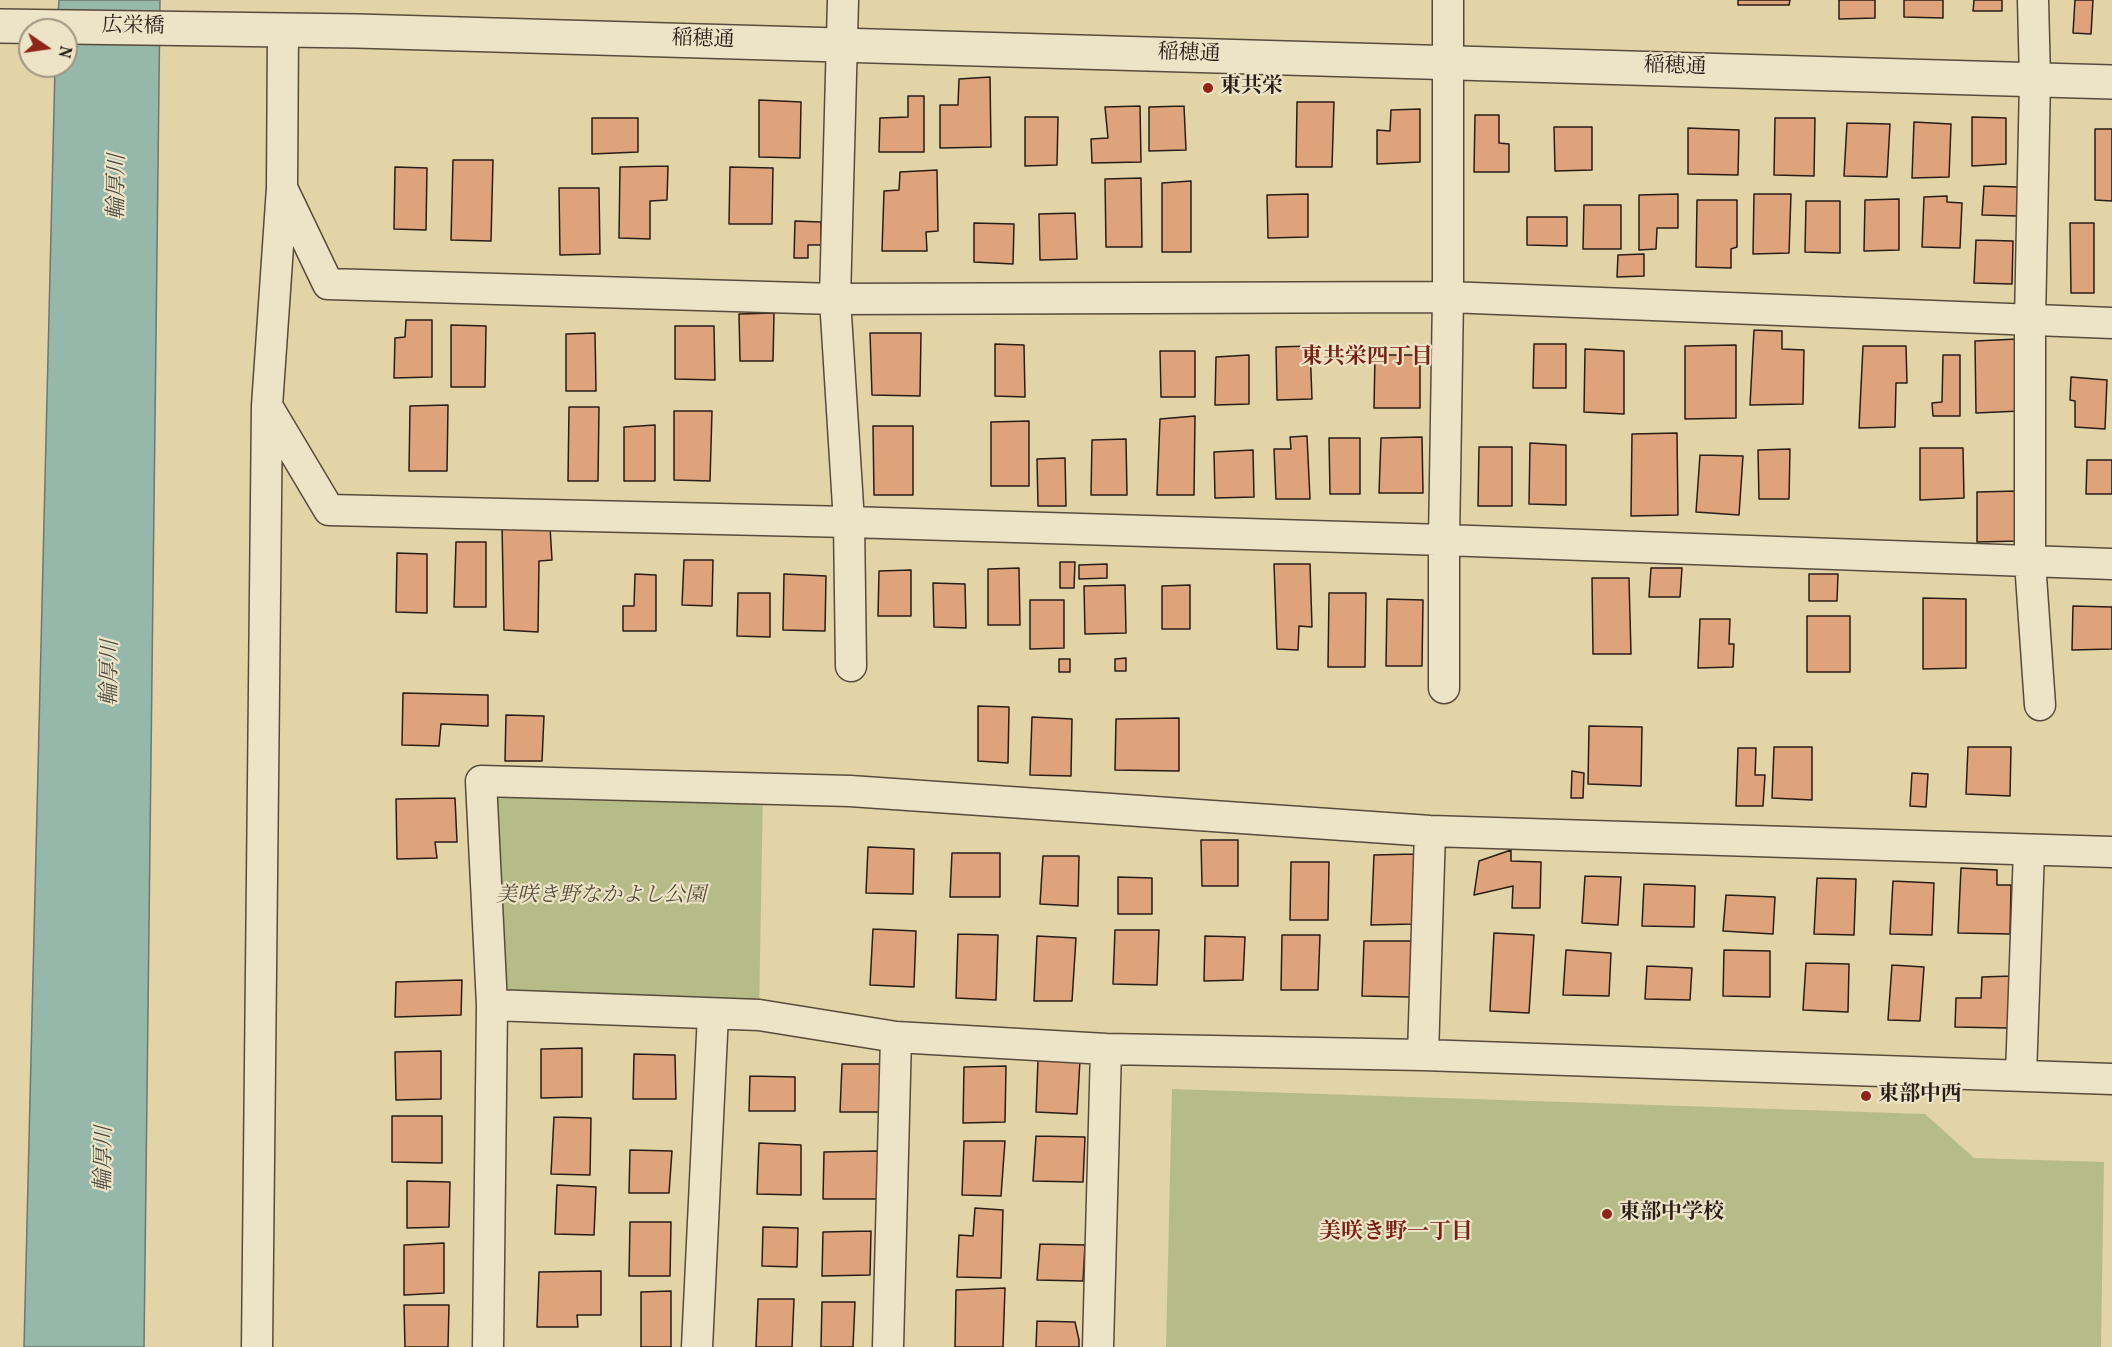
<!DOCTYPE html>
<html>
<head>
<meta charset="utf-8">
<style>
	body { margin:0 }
	#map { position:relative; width:2112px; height:1347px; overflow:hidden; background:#e3d4a8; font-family:Vollkorn,serif }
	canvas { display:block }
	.north { position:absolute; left:18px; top:18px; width:60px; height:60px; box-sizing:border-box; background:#ede3c6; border:2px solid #9f9480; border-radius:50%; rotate:103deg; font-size:16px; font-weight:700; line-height:24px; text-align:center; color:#291d18 }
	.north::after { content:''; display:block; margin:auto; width:21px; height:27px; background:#8f2418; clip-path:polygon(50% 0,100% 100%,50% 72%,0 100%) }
</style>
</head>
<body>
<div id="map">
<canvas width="2112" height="1347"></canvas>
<div class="north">N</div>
</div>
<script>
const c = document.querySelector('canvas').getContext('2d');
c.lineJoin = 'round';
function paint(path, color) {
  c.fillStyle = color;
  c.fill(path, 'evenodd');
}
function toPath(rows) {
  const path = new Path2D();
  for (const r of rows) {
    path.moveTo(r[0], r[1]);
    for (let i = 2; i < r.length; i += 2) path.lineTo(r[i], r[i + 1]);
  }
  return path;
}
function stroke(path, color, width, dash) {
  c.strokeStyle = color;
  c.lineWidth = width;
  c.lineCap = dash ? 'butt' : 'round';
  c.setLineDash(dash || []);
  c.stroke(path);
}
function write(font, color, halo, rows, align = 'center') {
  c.font = font + ' Vollkorn,"Noto Serif JP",serif';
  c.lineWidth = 4.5;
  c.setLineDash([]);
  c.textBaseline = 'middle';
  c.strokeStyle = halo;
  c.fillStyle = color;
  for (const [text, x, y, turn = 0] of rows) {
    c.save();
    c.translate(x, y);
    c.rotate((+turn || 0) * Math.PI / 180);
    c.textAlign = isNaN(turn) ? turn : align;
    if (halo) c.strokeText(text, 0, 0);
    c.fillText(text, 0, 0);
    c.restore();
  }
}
paint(toPath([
	[481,781,763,790,759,1015,492,1005],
	[1172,1089,1925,1114,1974,1158,2104,1162,2101,1347,1166,1347]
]), '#b5bc87');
const water = toPath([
	[59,0,160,0,144,1347,24,1347,55,67,66,66,66,30,57,30,59,0]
]);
paint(water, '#95b8aa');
stroke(water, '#6a7a70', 1.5);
const building = toPath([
	[1738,0,1790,0,1789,5,1738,5,1738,0],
	[1839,0,1875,0,1875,18,1839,19,1839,0],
	[1904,0,1943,0,1943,18,1904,17,1904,0],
	[1974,0,2002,0,2002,11,1973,11,1974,0],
	[2075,0,2093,0,2091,34,2073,33,2075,0],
	[990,77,991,147,940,148,940,105,958,105,959,79,990,77],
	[908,96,924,96,924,152,879,152,880,118,908,117,908,96],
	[759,100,801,102,800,158,759,157,759,100],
	[1297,102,1334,102,1332,167,1296,167,1297,102],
	[1140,106,1141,162,1092,163,1091,139,1108,138,1105,107,1140,106],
	[1184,106,1186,150,1149,151,1149,107,1184,106],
	[1420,109,1420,162,1377,164,1377,130,1390,131,1391,110,1420,109],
	[1475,115,1499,115,1499,143,1509,144,1509,172,1474,172,1475,115],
	[1025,117,1058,117,1057,165,1025,166,1025,117],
	[1972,117,2006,118,2006,164,1972,166,1972,117],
	[592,118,638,118,638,152,592,154,592,118],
	[1775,118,1815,118,1814,176,1774,175,1775,118],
	[1914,122,1951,124,1949,177,1912,178,1914,122],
	[1847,123,1890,124,1887,177,1844,176,1847,123],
	[1554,127,1592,127,1592,170,1555,171,1554,127],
	[1688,128,1739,130,1738,175,1688,174,1688,128],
	[2095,129,2112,129,2112,201,2095,200,2095,129],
	[453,160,493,160,491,241,451,240,453,160],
	[668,166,667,200,650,201,650,239,619,238,620,167,668,166],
	[395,167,427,168,426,230,394,229,395,167],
	[730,167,773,168,772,224,729,224,730,167],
	[937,170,938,231,926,232,927,251,882,251,884,191,899,190,900,172,937,170],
	[1141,178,1142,247,1106,247,1105,179,1141,178],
	[1191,181,1191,252,1162,252,1162,183,1191,181],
	[1984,186,2019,187,2018,216,1982,215,1984,186],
	[559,188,599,188,600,254,560,255,559,188],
	[1308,194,1308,237,1268,238,1267,195,1308,194],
	[1678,194,1678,228,1657,228,1656,249,1639,250,1639,195,1678,194],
	[1754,194,1791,194,1789,253,1753,254,1754,194],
	[1947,196,1947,202,1962,203,1960,248,1922,247,1924,197,1947,196],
	[1899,199,1899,250,1864,251,1865,200,1899,199],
	[1697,200,1737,200,1737,247,1731,249,1731,268,1696,267,1697,200],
	[1806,201,1840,201,1840,253,1805,252,1806,201],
	[1584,205,1621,205,1621,249,1583,249,1584,205],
	[1075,213,1077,259,1040,260,1039,214,1075,213],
	[1527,217,1567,217,1567,246,1527,245,1527,217],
	[795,221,821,222,821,245,808,245,808,258,794,258,795,221],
	[974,223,1014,224,1013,264,974,262,974,223],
	[2070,223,2094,223,2094,293,2071,293,2070,223],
	[1976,240,2013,241,2012,284,1974,283,1976,240],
	[1644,254,1644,276,1617,277,1618,255,1644,254],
	[774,313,773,361,740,361,739,314,774,313],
	[406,320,432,320,432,377,394,378,395,338,405,337,406,320],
	[451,325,486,326,485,387,451,387,451,325],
	[675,326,714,326,715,380,675,379,675,326],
	[1754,330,1782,331,1782,349,1804,350,1803,404,1750,405,1754,330],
	[595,333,596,391,566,391,566,334,595,333],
	[870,333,921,333,920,396,872,395,870,333],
	[2018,339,2020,411,1976,413,1975,341,2018,339],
	[995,344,1024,345,1025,397,995,396,995,344],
	[1534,344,1566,344,1566,388,1533,388,1534,344],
	[1736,345,1736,418,1685,419,1685,346,1736,345],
	[1310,346,1312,399,1277,400,1276,347,1310,346],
	[1863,346,1906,346,1907,383,1896,383,1895,427,1859,428,1863,346],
	[1585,349,1624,351,1624,414,1584,412,1585,349],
	[1160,351,1195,351,1195,397,1161,397,1160,351],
	[1249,355,1249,404,1215,405,1216,357,1249,355],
	[1375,355,1420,355,1420,408,1374,408,1375,355],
	[1943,355,1960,355,1960,416,1933,416,1932,403,1942,402,1943,355],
	[2071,377,2107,380,2105,429,2075,427,2075,401,2070,400,2071,377],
	[448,405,447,471,409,471,410,406,448,405],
	[569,407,599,407,598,481,568,481,569,407],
	[674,411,712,411,710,481,674,480,674,411],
	[1195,416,1194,495,1157,495,1160,419,1195,416],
	[1029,421,1029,486,991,486,991,422,1029,421],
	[655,425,655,481,624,481,624,427,655,425],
	[873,426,913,426,913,495,874,495,873,426],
	[1677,433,1678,515,1631,516,1632,434,1677,433],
	[1307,436,1310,499,1276,499,1274,449,1291,449,1290,437,1307,436],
	[1422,437,1423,493,1379,493,1381,438,1422,437],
	[1329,438,1360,438,1360,494,1330,494,1329,438],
	[1126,439,1127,495,1091,495,1092,440,1126,439],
	[1530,443,1566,445,1566,505,1529,504,1530,443],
	[1479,447,1512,447,1512,506,1478,506,1479,447],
	[1920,448,1963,448,1964,498,1920,500,1920,448],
	[1790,449,1789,499,1759,499,1758,450,1790,449],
	[1253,450,1254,497,1215,498,1214,452,1253,450],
	[1700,455,1743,456,1739,515,1696,512,1700,455],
	[1065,458,1066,506,1038,506,1037,459,1065,458],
	[2087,460,2112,460,2112,494,2086,494,2087,460],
	[2018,491,2019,541,1977,542,1977,492,2018,491],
	[502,525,550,527,552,560,539,561,538,632,504,630,502,525],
	[456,542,486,542,486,607,454,607,456,542],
	[397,553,427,554,427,613,396,612,397,553],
	[684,560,713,560,712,606,682,605,684,560],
	[1060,562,1075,562,1074,588,1060,588,1060,562],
	[1107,564,1107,578,1079,579,1079,565,1107,564],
	[1274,564,1310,564,1312,627,1299,626,1298,650,1277,649,1274,564],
	[1019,568,1020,625,988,625,988,569,1019,568],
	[1651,568,1682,568,1680,597,1649,597,1651,568],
	[911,570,911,616,878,616,879,571,911,570],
	[635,574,656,575,656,631,623,631,623,606,634,606,635,574],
	[784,574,826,576,825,631,783,630,784,574],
	[1809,574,1838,574,1837,601,1809,601,1809,574],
	[1592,578,1629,578,1631,654,1593,654,1592,578],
	[933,583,965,584,966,628,934,627,933,583],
	[1125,585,1126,633,1085,634,1084,586,1125,585],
	[1190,585,1190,629,1162,629,1162,586,1190,585],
	[738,593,770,593,770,637,737,636,738,593],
	[1329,593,1366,593,1365,667,1328,667,1329,593],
	[1923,598,1966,599,1966,668,1923,669,1923,598],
	[1387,599,1423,600,1422,666,1386,666,1387,599],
	[1030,600,1064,600,1064,648,1030,649,1030,600],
	[2073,606,2112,607,2112,649,2072,650,2073,606],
	[1807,616,1850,616,1850,672,1807,672,1807,616],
	[1700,619,1730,619,1729,644,1734,644,1733,667,1698,668,1700,619],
	[1126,658,1126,671,1115,671,1115,659,1126,658],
	[1059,659,1070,659,1070,672,1059,672,1059,659],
	[403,693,488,695,488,726,441,724,439,746,402,745,403,693],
	[978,706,1009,707,1008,763,978,761,978,706],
	[506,715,544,716,542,761,505,761,506,715],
	[1032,717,1072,719,1071,776,1030,775,1032,717],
	[1179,718,1179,771,1115,770,1116,719,1179,718],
	[1589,726,1642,727,1641,786,1588,784,1589,726],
	[1774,747,1812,747,1812,800,1772,798,1774,747],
	[1968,747,2011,747,2010,796,1966,794,1968,747],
	[1738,748,1756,748,1755,775,1765,775,1763,806,1736,806,1738,748],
	[1572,771,1584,773,1583,798,1571,798,1572,771],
	[1912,773,1928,774,1926,807,1910,806,1912,773],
	[455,798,457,842,435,842,437,858,397,859,396,799,455,798],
	[1201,840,1238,840,1238,886,1202,886,1201,840],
	[868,847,914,849,913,894,866,893,868,847],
	[1511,850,1511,861,1541,862,1540,908,1512,908,1513,886,1474,895,1479,861,1511,850],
	[952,853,1000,853,1000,897,950,897,952,853],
	[1415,854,1412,924,1371,925,1374,855,1415,854],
	[1043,856,1079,856,1078,906,1040,904,1043,856],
	[1291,862,1329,862,1328,920,1290,920,1291,862],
	[1961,868,1997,870,1997,885,2011,885,2010,934,1958,933,1961,868],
	[1585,876,1621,877,1618,925,1582,923,1585,876],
	[1118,877,1152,878,1152,914,1118,914,1118,877],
	[1817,878,1856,879,1854,935,1814,934,1817,878],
	[1893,881,1934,883,1932,935,1890,934,1893,881],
	[1644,884,1695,886,1694,927,1642,926,1644,884],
	[1726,895,1775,897,1773,934,1723,931,1726,895],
	[873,929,916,931,914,987,870,985,873,929],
	[1115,930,1159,930,1157,985,1113,984,1115,930],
	[1494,933,1534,935,1529,1013,1490,1011,1494,933],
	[958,934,998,935,996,1000,956,998,958,934],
	[1282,935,1320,935,1318,990,1281,990,1282,935],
	[1037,936,1076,938,1072,1001,1034,1001,1037,936],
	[1205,936,1245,937,1243,980,1204,981,1205,936],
	[1364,941,1411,941,1410,997,1362,996,1364,941],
	[1566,950,1611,953,1609,996,1563,995,1566,950],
	[1724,950,1770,951,1770,997,1723,996,1724,950],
	[1806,963,1849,964,1848,1012,1803,1010,1806,963],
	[1892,965,1924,967,1920,1021,1888,1020,1892,965],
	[1647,966,1692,968,1690,1000,1645,999,1647,966],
	[2011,976,2008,1028,1955,1027,1956,998,1981,998,1982,977,2011,976],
	[462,980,461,1015,395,1017,396,982,462,980],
	[582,1048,582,1097,541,1098,541,1049,582,1048],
	[441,1051,441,1099,396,1100,395,1052,441,1051],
	[634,1054,675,1055,676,1099,633,1099,634,1054],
	[1038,1060,1080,1060,1077,1114,1036,1112,1038,1060],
	[842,1064,882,1064,882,1112,840,1112,842,1064],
	[1006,1066,1005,1122,963,1123,964,1067,1006,1066],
	[750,1076,795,1077,795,1111,749,1111,750,1076],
	[392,1116,442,1116,442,1163,392,1162,392,1116],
	[554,1117,591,1118,590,1175,551,1174,554,1117],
	[1036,1136,1085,1137,1083,1182,1033,1181,1036,1136],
	[964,1141,1005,1141,1001,1196,962,1195,964,1141],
	[759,1143,801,1145,801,1195,757,1194,759,1143],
	[630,1150,672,1151,669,1193,629,1193,630,1150],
	[878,1151,877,1199,823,1199,824,1152,878,1151],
	[407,1181,450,1182,449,1227,407,1228,407,1181],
	[557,1185,596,1187,594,1235,555,1234,557,1185],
	[975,1208,1003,1210,1001,1278,957,1277,959,1235,973,1236,975,1208],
	[630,1222,671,1222,670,1276,629,1276,630,1222],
	[763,1227,798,1228,797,1267,762,1266,763,1227],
	[871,1231,870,1275,822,1276,823,1232,871,1231],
	[444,1243,444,1293,404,1295,404,1245,444,1243],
	[1040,1244,1085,1245,1083,1281,1037,1280,1040,1244],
	[601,1271,601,1315,577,1315,578,1327,537,1327,539,1272,601,1271],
	[1005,1288,1003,1347,955,1347,956,1290,1005,1288],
	[671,1291,671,1347,641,1347,641,1292,671,1291],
	[758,1299,794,1299,792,1347,756,1347,758,1299],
	[822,1302,855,1302,853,1347,821,1347,822,1302],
	[404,1305,449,1305,448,1347,405,1347,404,1305],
	[1037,1321,1075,1322,1079,1340,1079,1347,1036,1347,1037,1321]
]);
paint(building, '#dea37b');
stroke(building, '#291d18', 1.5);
const minor = toPath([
	[843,0,835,299,849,522,851,666],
	[2033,0,2035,80,2030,320,2030,562,2040,705],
	[282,188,328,284,835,299,1448,297,2112,323],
	[267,406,329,510,849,522,1444,540,2112,564],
	[1444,688,1444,540,1448,297,1448,0],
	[492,1005,759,1015,896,1037,1106,1049,1423,1055,2112,1079],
	[1423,1055,1430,831],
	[2021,1075,2029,850],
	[257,1347,267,406,282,188,283,30],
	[488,1347,492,1005,481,781,850,791,1430,831,2112,852],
	[697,1347,713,1014],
	[888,1347,896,1037],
	[1098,1347,1106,1049]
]);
const tertiary = toPath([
	[0,26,357,31,2112,82]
]);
stroke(minor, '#584b3c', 33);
stroke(tertiary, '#584b3c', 36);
stroke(minor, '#ede3c6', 30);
stroke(tertiary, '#ede3c6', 33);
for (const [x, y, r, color] of [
	[1208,88,6,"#8f2418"],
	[1866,1096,6,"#8f2418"],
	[1607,1214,6,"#8f2418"]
]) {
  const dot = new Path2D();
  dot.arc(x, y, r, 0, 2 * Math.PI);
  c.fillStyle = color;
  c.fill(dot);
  stroke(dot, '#ede3c6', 2);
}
write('21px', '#291d18', '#ede3c6', [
	["広栄橋",133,28,1],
	["稲穂通",703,41,2],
	["稲穂通",1189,55,2],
	["稲穂通",1675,68,2]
]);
write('bold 21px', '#291d18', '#ede3c6', [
	["東共栄",1220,88],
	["東部中西",1878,1096],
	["東部中学校",1619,1214]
], 'left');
write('italic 21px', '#534d39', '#ede3c6', [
	["美咲き野なかよし公園",601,897]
]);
write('italic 22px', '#494c44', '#ede3c6', [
	["輪厚川",119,187,-89],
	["輪厚川",112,673,-89],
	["輪厚川",106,1159,-89]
]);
write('bold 22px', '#7a1f14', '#ede3c6', [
	["東共栄四丁目",1367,359],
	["美咲き野一丁目",1396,1234]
]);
</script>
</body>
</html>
